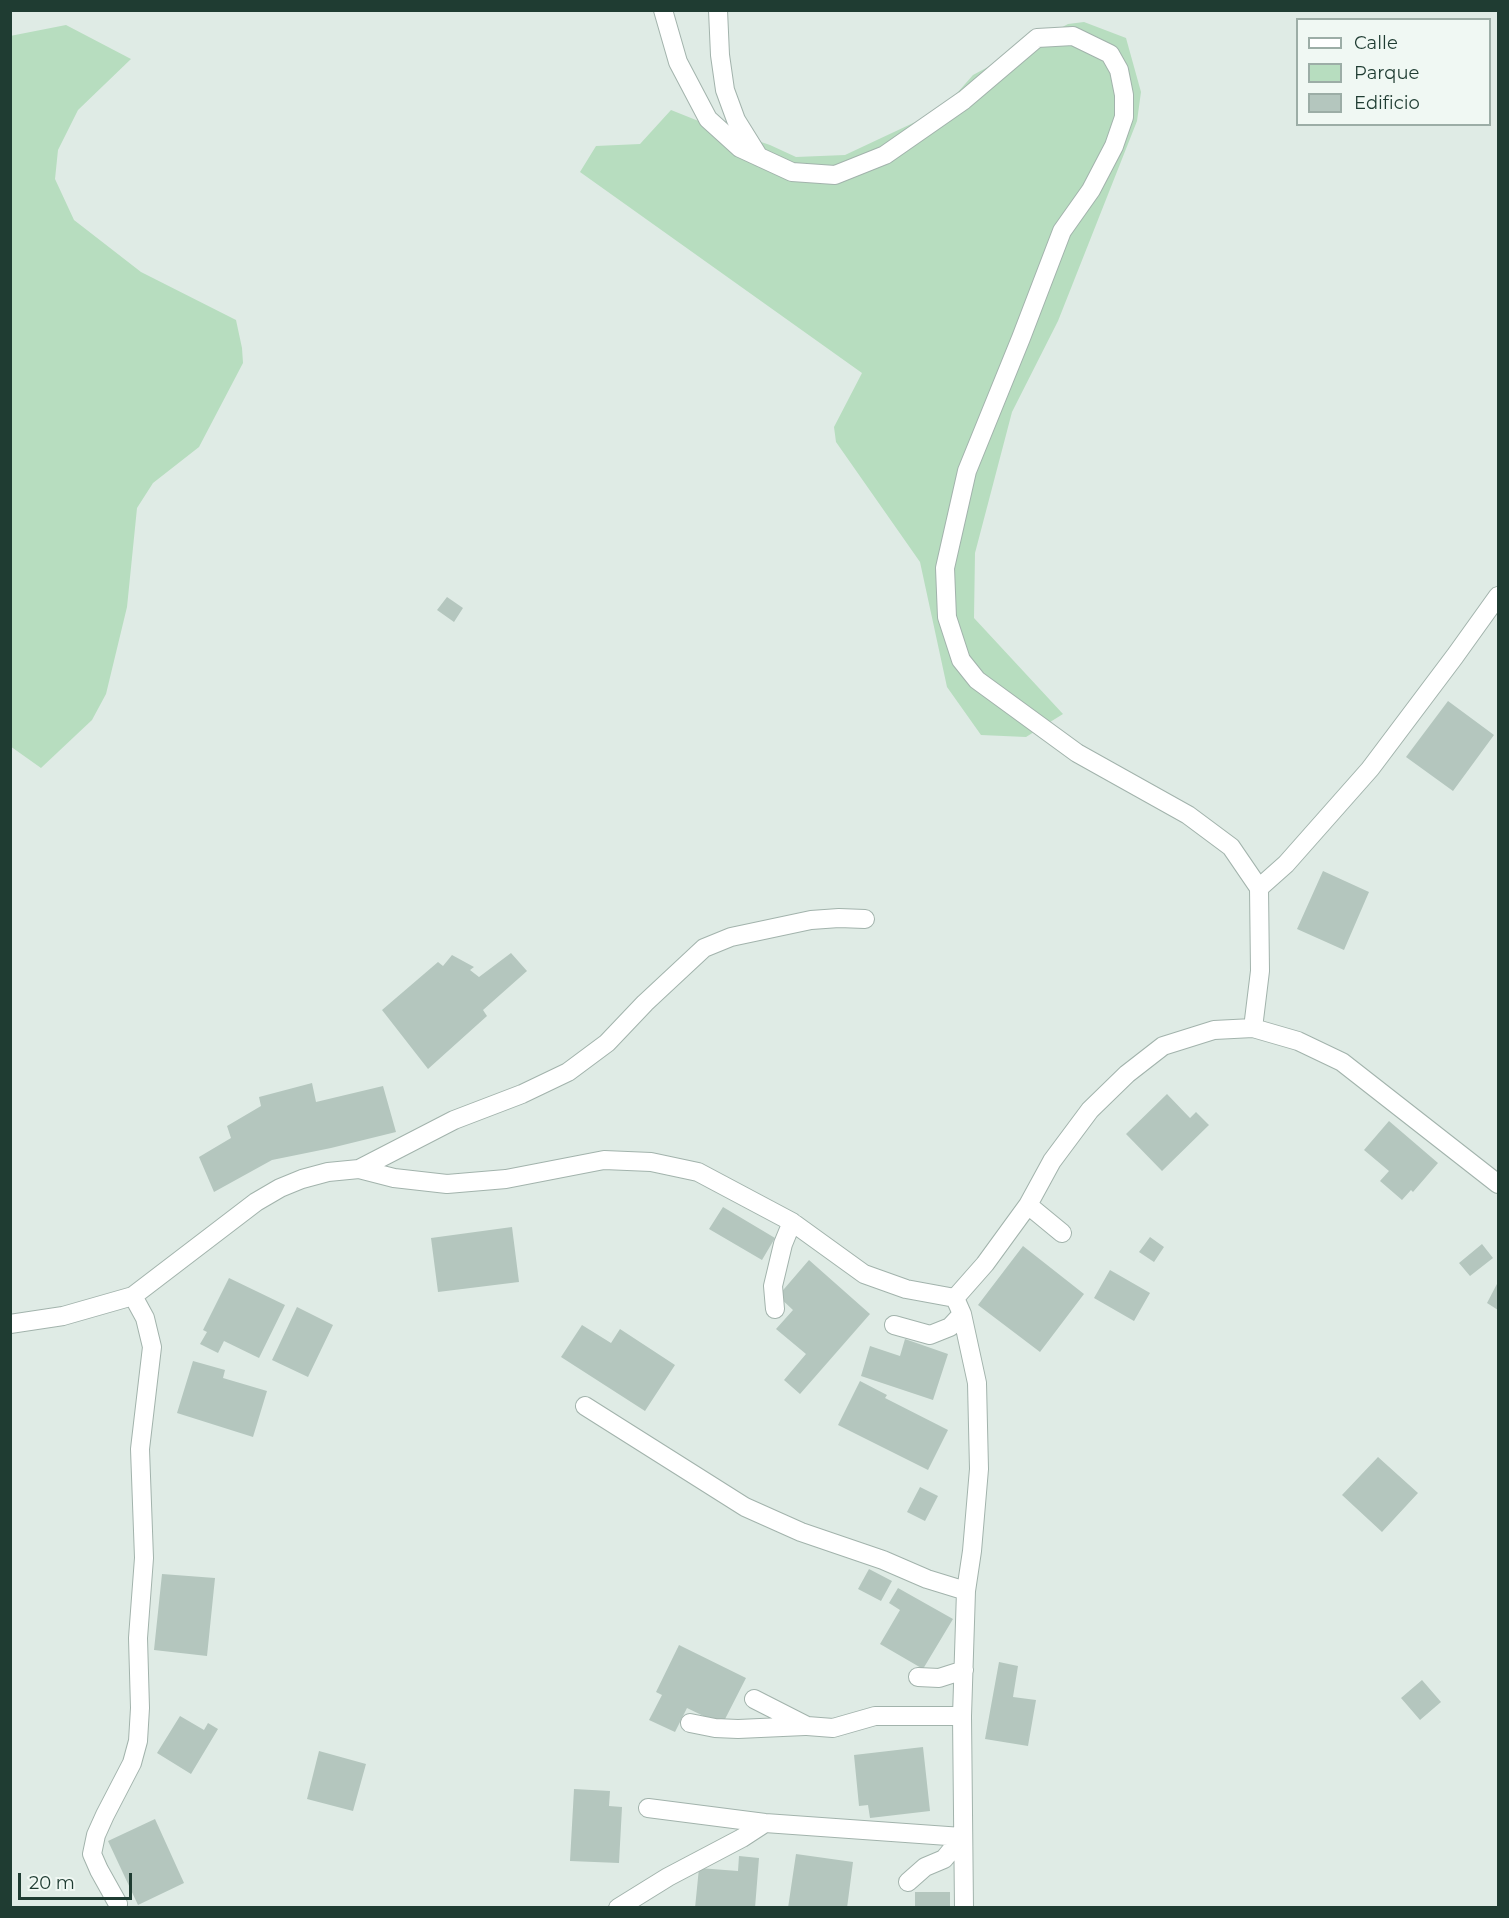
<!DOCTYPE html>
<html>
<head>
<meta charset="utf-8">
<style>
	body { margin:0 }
	#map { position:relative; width:1509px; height:1918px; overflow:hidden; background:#dfebe5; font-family:Montserrat,sans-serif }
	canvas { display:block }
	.frame { position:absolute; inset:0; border:12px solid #1f3c32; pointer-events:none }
	.legend { position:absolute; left:1296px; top:18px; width:195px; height:108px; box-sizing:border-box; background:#f0f8f3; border:2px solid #9cada6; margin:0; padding:8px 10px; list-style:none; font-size:18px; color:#1f3c32 }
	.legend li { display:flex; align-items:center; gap:12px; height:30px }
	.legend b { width:30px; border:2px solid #9cada6 }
	.scale { position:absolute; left:18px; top:1873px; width:114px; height:27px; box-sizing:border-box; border:3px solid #1f3c32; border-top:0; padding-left:8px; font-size:18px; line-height:21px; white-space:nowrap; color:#1f3c32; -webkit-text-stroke:4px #f0f8f3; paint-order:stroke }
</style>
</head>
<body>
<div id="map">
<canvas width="1509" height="1918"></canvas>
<div class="frame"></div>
<ul class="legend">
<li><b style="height:8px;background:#fff"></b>Calle</li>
<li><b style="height:16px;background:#b7ddbf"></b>Parque</li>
<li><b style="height:16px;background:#b4c6be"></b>Edificio</li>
</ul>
<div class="scale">20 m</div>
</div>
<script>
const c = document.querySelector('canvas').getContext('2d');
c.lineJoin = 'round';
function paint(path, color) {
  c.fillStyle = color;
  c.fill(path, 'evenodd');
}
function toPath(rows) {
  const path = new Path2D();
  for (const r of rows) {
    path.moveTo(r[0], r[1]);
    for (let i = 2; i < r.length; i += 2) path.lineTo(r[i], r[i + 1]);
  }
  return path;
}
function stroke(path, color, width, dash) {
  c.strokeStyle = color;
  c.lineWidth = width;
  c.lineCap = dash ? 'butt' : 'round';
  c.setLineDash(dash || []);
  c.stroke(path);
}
paint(toPath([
	[1084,22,1126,38,1141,92,1137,121,1058,321,1012,412,975,553,974,618,1063,714,1026,737,981,735,947,687,920,562,836,442,834,427,862,373,580,172,596,146,640,144,671,110,696,120,770,145,796,157,845,155,943,109,973,75,1068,24],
	[66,25,131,59,78,110,58,150,55,179,74,220,141,272,236,320,242,348,243,363,199,447,153,483,137,508,127,607,106,694,92,720,41,768,10,746,10,36]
]), '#b7ddbf');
paint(toPath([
	[447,597,463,608,454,622,437,610],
	[1448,701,1494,735,1453,791,1406,757],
	[1323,871,1369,892,1344,950,1297,929],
	[511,953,527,971,483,1010,487,1016,428,1069,382,1010,438,962,443,966,452,955,474,967,470,970,479,977],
	[312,1083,316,1102,383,1086,396,1132,331,1148,272,1160,214,1192,199,1157,231,1138,227,1126,261,1106,259,1097],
	[1167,1094,1190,1118,1196,1112,1209,1125,1162,1171,1126,1134],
	[1389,1121,1438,1163,1413,1192,1411,1190,1402,1200,1380,1181,1389,1171,1364,1150],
	[723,1207,775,1238,762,1260,709,1229],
	[512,1227,519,1282,438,1292,431,1238],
	[1150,1237,1164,1247,1154,1262,1139,1252],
	[1482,1244,1493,1258,1470,1276,1459,1263],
	[1023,1246,1084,1294,1040,1352,978,1305],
	[809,1260,870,1314,800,1394,784,1380,806,1354,776,1329,793,1310,778,1296],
	[1110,1270,1150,1293,1134,1321,1094,1298],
	[229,1278,285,1305,259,1358,224,1341,218,1353,200,1344,207,1332,203,1330],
	[1498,1282,1498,1310,1487,1303],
	[297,1307,333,1325,308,1377,272,1360],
	[582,1325,611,1343,620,1329,675,1365,645,1411,561,1357],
	[905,1339,948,1354,933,1400,861,1376,870,1346,900,1356],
	[193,1361,225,1370,223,1378,267,1391,253,1437,177,1413],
	[860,1381,887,1395,885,1398,948,1430,928,1470,838,1425],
	[1378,1457,1418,1493,1382,1532,1342,1495],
	[920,1487,938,1496,925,1521,907,1512],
	[869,1569,892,1581,881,1601,858,1589],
	[162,1574,215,1578,207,1656,154,1650],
	[898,1588,953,1619,923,1669,880,1644,900,1610,889,1603],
	[679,1645,746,1678,722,1725,687,1708,675,1732,649,1720,662,1695,656,1692],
	[999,1662,1018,1666,1013,1697,1036,1700,1028,1746,985,1739],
	[1422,1680,1441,1702,1420,1720,1401,1698],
	[180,1716,204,1730,208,1723,218,1729,191,1774,157,1753],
	[923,1747,930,1811,870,1818,868,1805,859,1806,854,1755],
	[319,1751,366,1764,353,1811,307,1799],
	[574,1789,610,1791,609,1806,622,1807,619,1863,570,1861],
	[155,1819,184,1883,138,1905,108,1841],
	[796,1854,853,1862,847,1908,788,1908],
	[739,1856,759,1858,755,1908,695,1908,699,1868,738,1871],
	[915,1892,950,1892,950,1908,915,1908]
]), '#b4c6be');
const minor = toPath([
	[663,10,678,62,708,119,740,148,792,172,835,175,885,155,964,100,1037,38,1073,36,1110,54,1119,70,1124,95,1124,117,1114,146,1091,190,1062,231,1021,338,967,471,945,568,947,617,961,660,977,680,1077,753,1188,815,1231,847,1259,888],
	[718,10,720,55,725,90,736,120,759,157],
	[1253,1028,1260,971,1259,888,1286,864,1370,769,1455,656,1498,596],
	[359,1169,454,1120,522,1094,568,1072,607,1043,645,1003,704,948,731,937,811,920,839,918,865,919],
	[1028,1205,1062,1233],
	[955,1298,962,1314,977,1383,979,1469,972,1551,966,1591,962,1716,964,1908],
	[775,1309,773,1286,783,1244,792,1222],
	[10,1324,63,1316,133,1296,256,1202,280,1188,302,1179,328,1172,359,1169,394,1178,447,1184,506,1179,604,1160,651,1162,698,1172,792,1222,864,1274,906,1289,955,1298,985,1264,1028,1205,1052,1161,1090,1110,1127,1074,1163,1046,1214,1030,1253,1028,1298,1041,1342,1062,1498,1184],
	[894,1325,930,1335,950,1327,962,1314],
	[585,1406,745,1507,801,1532,883,1560,927,1579,966,1591],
	[918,1677,939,1678,964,1670],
	[754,1699,807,1726,833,1728,875,1716,962,1716],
	[690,1723,715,1728,738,1729,805,1726],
	[648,1808,765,1823,962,1837],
	[908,1882,925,1867,944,1859,962,1837],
	[118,1904,99,1870,92,1854,96,1835,105,1815,132,1763,138,1741,140,1708,138,1638,144,1558,140,1449,152,1347,145,1318,133,1296],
	[618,1908,668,1877,742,1838,765,1823]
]);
stroke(minor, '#a2b3ac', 20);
stroke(minor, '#fff', 18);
</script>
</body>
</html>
